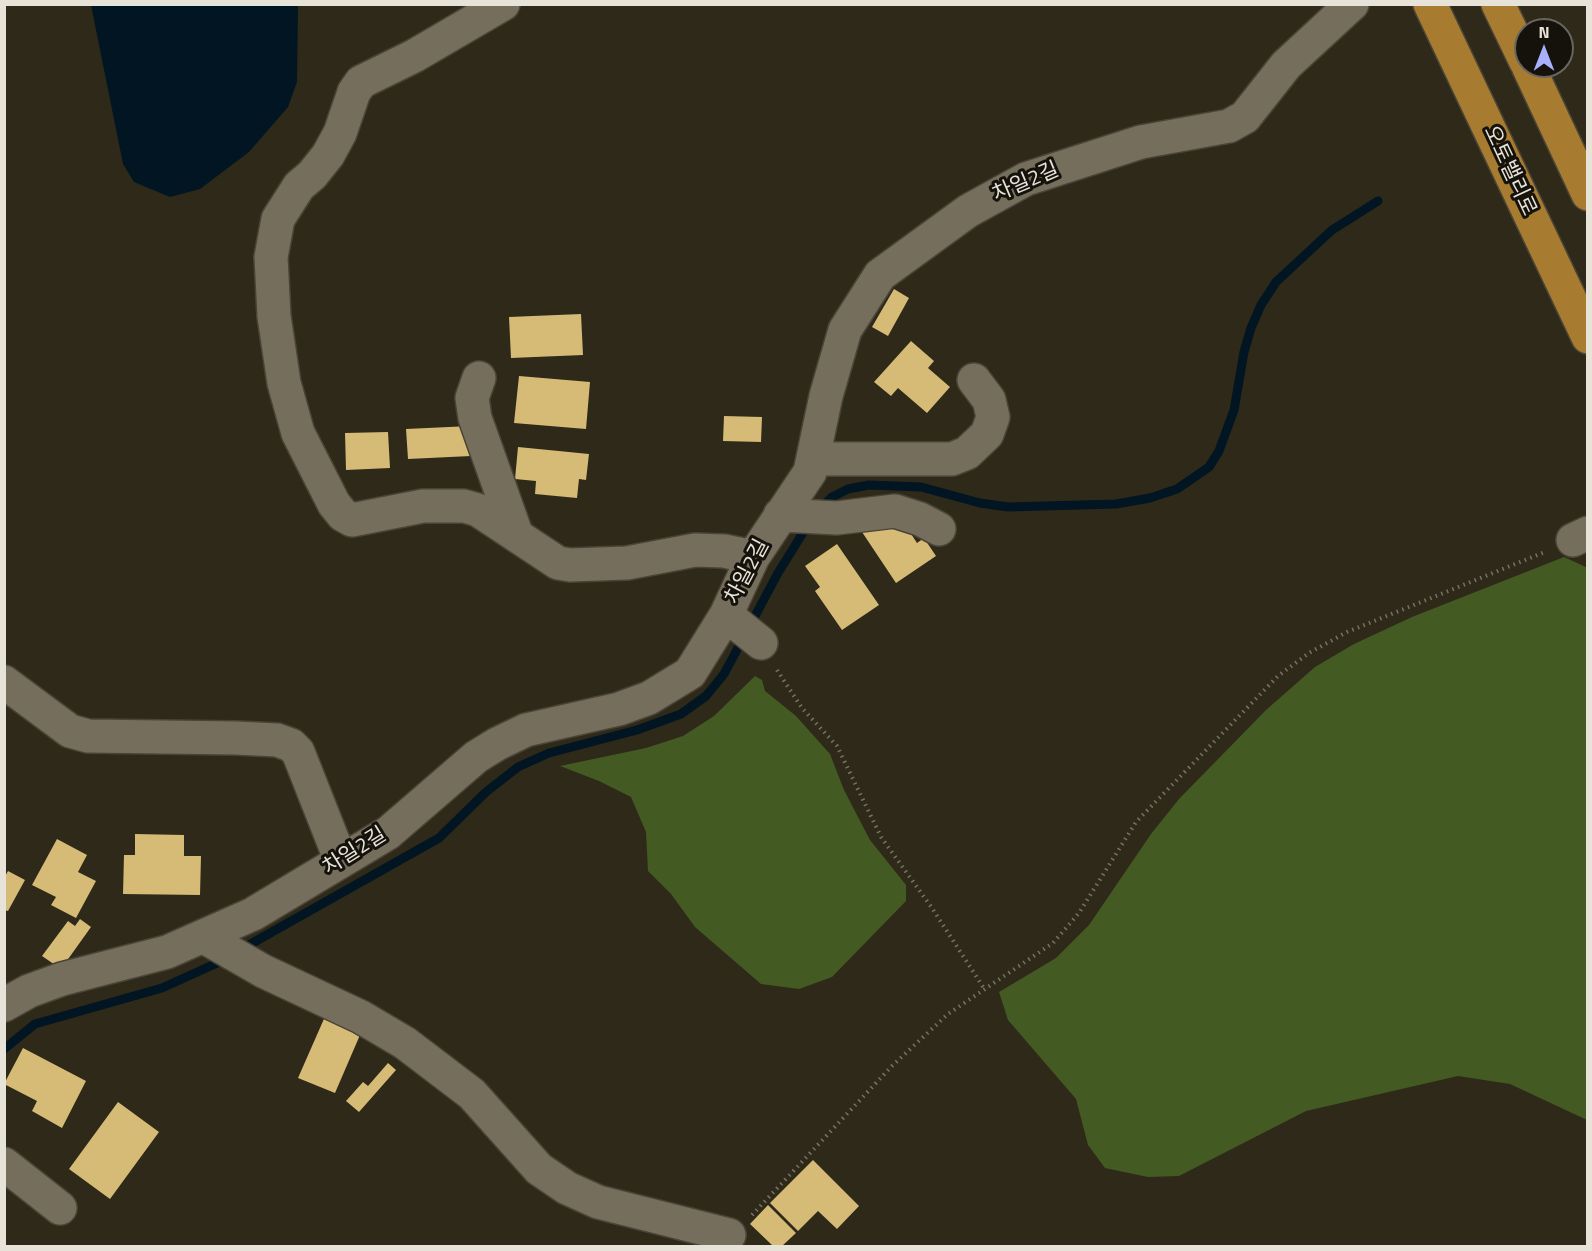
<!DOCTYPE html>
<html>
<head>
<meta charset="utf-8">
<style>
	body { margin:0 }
	#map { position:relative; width:1592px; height:1251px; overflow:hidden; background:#2f2919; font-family:"Titillium Web",sans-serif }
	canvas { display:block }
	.frame { position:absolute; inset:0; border:6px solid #e7e3d9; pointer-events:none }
	.north { position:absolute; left:1514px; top:18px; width:60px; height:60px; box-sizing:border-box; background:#15120b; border:2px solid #69665d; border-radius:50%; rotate:0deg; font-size:16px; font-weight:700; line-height:24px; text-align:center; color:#e7e3d9 }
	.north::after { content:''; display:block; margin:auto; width:21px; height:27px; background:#a8b0fc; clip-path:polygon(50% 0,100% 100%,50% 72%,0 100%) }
</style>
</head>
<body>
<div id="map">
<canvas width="1592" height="1251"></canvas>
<div class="frame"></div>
<div class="north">N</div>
</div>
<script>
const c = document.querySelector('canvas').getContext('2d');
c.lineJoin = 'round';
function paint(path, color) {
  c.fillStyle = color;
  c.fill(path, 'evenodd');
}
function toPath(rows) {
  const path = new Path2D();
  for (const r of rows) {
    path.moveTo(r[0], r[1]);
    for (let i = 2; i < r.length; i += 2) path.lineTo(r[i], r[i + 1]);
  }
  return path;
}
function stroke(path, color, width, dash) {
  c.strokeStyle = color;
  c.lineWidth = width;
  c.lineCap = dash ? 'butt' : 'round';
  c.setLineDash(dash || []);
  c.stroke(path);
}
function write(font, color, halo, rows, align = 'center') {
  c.font = font + ' "Titillium Web","Noto Sans KR",sans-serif';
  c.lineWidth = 6;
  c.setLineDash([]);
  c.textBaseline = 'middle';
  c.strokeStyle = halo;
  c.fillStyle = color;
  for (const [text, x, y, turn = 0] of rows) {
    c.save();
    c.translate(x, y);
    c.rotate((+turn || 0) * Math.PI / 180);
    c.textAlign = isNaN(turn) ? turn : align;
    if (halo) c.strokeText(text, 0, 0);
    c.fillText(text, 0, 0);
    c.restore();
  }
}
paint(toPath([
	[1564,557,1588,568,1587,1120,1510,1084,1458,1076,1306,1111,1179,1176,1148,1177,1105,1168,1088,1145,1076,1099,1008,1020,999,992,1056,958,1089,925,1151,834,1179,799,1266,710,1315,667,1354,644,1412,617],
	[755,676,762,680,765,691,796,716,830,754,844,790,870,840,906,885,906,901,832,977,799,989,761,984,695,927,671,894,648,871,646,832,631,797,599,781,560,766,646,748,683,736,714,716]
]), '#435a23');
paint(toPath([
	[91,5,298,5,297,82,288,107,249,152,200,189,170,197,134,182,123,164]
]), '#011622');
stroke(toPath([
	[819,509,832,497,848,489,869,485,921,487,980,503,1008,507,1116,504,1150,498,1177,489,1209,467,1219,451,1234,410,1244,352,1251,328,1261,305,1276,282,1332,230,1378,201],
	[240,950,439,838,486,792,518,767,549,753,637,730,681,714,706,696,724,674,778,573,809,523],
	[4,1049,35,1024,162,988,226,959]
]), '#011622', 9);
paint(toPath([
	[894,289,909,298,888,336,872,327],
	[581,314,583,355,511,358,509,317],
	[911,341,934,361,928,368,950,387,927,413,898,388,891,396,874,382],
	[519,376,590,382,586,429,514,423],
	[724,416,762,417,761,442,723,441],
	[470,426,471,456,408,459,406,429],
	[388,432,390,468,346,470,345,433],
	[518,447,589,454,586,480,579,479,577,498,535,494,536,481,515,479],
	[887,515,904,523,917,543,924,538,936,556,896,583,862,532],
	[837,544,879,605,842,630,815,591,820,587,805,566],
	[135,834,184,835,184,856,201,856,200,895,123,894,124,855,135,855],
	[57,839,87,855,78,872,96,881,76,918,51,905,56,897,32,885],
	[8,871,25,880,8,911,4,910,4,878],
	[80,919,91,927,61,969,42,956,68,921,75,926],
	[327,1012,363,1028,335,1093,298,1078],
	[23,1048,86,1081,62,1128,32,1111,37,1101,4,1084],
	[388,1063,396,1070,359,1112,346,1101,363,1082,368,1086],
	[118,1102,159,1132,110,1199,69,1169],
	[813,1160,859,1206,837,1229,818,1211,798,1231,770,1203],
	[768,1205,796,1233,782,1246,773,1246,750,1224]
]), '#d5bb76');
const minor = toPath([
	[503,4,414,56,361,82,354,92,340,133,328,155,312,175,299,186,278,219,271,257,274,316,284,383,298,433,334,504,343,515,352,520,423,506,464,506,478,510,558,563,570,565,627,563,695,550,724,551,753,557],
	[479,378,472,398,475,418,517,536],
	[815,459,952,459,967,453,987,434,993,417,989,400,974,380],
	[780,515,837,518,895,511,920,519,939,529],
	[1573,540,1588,533],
	[726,615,761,643],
	[4,682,70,731,88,736,236,738,277,740,291,745,298,752,341,861],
	[204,937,263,971,361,1017,405,1043,472,1094,539,1169,567,1188,598,1202,729,1235],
	[4,1005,29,991,62,979,167,952,253,914,388,833,476,757,497,744,526,730,619,709,649,698,690,673,726,615,753,557,810,472,826,396,845,330,880,275,968,211,1026,179,1141,142,1229,126,1245,117,1286,65,1352,4],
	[4,1164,60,1208]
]);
const highway = toPath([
	[1430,4,1588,337],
	[1498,4,1526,62],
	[1528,66,1588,194]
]);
stroke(minor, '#4a4437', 36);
stroke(highway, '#4a4437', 36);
stroke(toPath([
	[777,670,802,708,837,746,881,837,932,908,985,990],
	[752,1215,892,1066,948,1014,1053,943,1079,913,1136,822,1278,676,1309,653,1347,632,1545,552]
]), '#787365', 4, [1.5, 4.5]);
stroke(minor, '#756e5c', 33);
stroke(highway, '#a87c30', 33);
write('21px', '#e7e3d9', '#15120b', [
	["오토밸리로",1509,171,65],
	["차일2길",1026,183,-23],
	["차일2길",748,572,-62],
	["차일2길",355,852,-32]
]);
</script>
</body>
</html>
